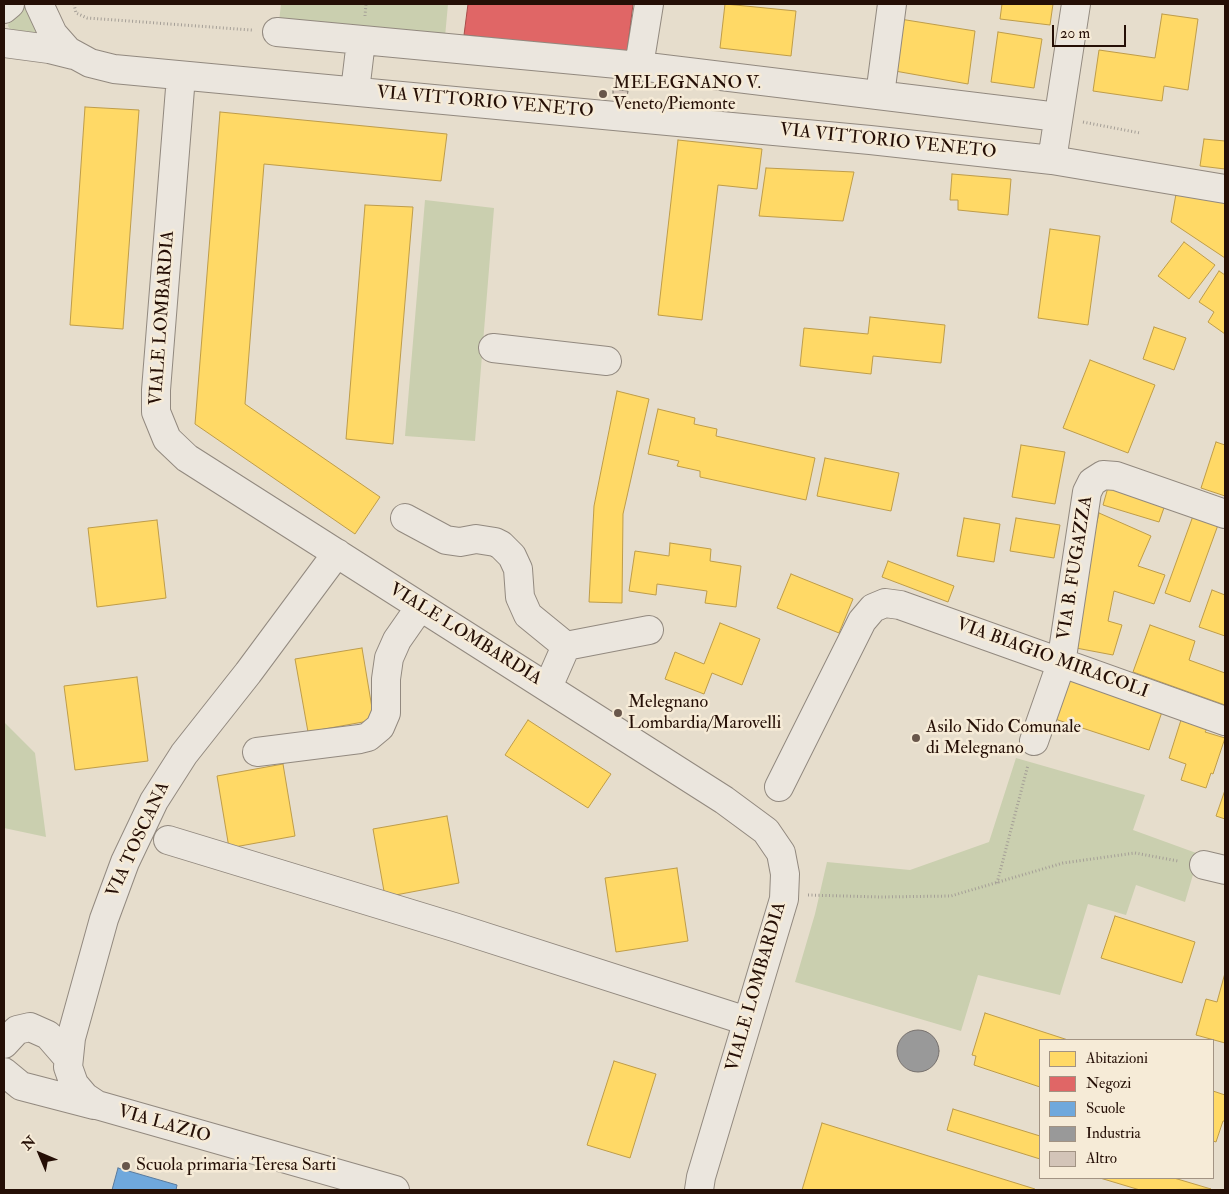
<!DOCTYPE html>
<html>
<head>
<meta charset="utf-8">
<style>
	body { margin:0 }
	#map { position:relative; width:1229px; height:1194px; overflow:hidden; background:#e6ddcc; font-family:"IM FELL Double Pica",serif }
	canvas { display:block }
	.frame { position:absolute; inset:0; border:5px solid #250f06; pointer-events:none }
	.legend { position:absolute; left:1039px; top:1039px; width:175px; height:140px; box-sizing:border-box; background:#f6ebd7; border:1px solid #a29383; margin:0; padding:6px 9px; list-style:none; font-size:15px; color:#250f06 }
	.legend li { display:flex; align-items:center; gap:10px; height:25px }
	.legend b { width:25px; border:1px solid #a29383 }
	.north { position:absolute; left:15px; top:1129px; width:50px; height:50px; -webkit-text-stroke:4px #f6ebd7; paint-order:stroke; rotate:315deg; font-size:14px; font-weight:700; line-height:20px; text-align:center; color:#250f06 }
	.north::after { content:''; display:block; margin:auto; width:18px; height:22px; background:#250f06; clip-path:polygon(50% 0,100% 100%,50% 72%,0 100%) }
	.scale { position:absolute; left:1052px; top:25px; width:74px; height:22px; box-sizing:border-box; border:2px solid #250f06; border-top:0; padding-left:6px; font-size:15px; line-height:18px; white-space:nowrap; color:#250f06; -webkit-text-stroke:4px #f6ebd7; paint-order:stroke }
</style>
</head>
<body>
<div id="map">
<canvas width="1229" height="1194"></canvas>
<div class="frame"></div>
<ul class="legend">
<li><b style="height:14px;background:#ffd966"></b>Abitazioni</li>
<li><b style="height:14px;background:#e06666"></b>Negozi</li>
<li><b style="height:14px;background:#6fa8dc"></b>Scuole</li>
<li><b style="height:14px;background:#999"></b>Industria</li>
<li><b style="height:14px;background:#d3c4b8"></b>Altro</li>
</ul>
<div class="north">N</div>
<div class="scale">20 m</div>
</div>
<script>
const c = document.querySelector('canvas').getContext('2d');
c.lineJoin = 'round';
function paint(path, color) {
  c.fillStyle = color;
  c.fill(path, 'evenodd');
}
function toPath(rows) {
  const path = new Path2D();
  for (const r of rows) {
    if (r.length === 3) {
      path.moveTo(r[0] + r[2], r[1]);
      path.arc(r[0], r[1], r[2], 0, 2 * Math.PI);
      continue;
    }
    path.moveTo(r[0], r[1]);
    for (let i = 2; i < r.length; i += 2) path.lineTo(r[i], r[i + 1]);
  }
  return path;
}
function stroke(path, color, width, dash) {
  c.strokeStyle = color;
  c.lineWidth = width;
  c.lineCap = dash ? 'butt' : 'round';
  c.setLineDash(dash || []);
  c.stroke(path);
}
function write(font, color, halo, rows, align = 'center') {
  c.font = font + ' "IM FELL Double Pica",serif';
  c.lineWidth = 5;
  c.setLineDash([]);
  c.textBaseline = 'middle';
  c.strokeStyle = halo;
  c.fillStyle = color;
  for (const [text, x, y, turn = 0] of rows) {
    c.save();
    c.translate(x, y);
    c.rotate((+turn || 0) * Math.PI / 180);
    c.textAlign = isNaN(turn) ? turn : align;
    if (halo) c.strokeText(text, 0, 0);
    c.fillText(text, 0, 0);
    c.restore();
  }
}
paint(toPath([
	[281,4,448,4,445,37,279,22],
	[26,6,29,6,41,28,37,36,10,29,8,26,9,21],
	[425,200,494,208,475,441,405,436],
	[4,722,35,753,46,837,4,828],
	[1016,758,1145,795,1133,830,1199,854,1185,902,1136,885,1126,915,1088,904,1060,995,978,975,961,1031,795,982,815,914,827,862,910,870,989,842]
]), '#cacfaf');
const homes = toPath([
	[725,4,796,11,791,56,720,48,725,4],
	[1002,4,1053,4,1050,25,1000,19,1002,4],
	[1162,14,1198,19,1188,90,1164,86,1162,101,1093,91,1099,50,1155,58,1162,14],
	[900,19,975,31,968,84,895,71,900,19],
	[998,32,1042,39,1034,88,991,82,998,32],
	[85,107,139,110,123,329,70,325,85,107],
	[220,112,447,134,441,181,264,164,245,404,380,497,355,534,195,424,220,112],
	[1204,139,1225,141,1225,169,1200,166,1204,139],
	[678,140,762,149,757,189,718,185,702,320,658,315,678,140],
	[766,168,854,172,843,221,759,216,766,168],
	[952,174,1011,179,1008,215,958,210,958,200,950,200,952,174],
	[1176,194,1225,202,1225,258,1171,222,1176,194],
	[365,205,413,207,393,444,346,439,365,205],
	[1050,229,1100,236,1088,325,1038,318,1050,229],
	[1184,242,1215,265,1189,299,1158,276,1184,242],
	[1219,271,1225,275,1225,334,1208,322,1214,312,1199,302,1219,271],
	[870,317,945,325,941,363,873,356,871,374,800,366,804,328,868,334,870,317],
	[1154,327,1186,338,1174,370,1143,359,1154,327],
	[1090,360,1155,385,1128,453,1063,428,1090,360],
	[617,391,649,399,623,514,622,603,589,602,594,506,617,391],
	[658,409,695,418,694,424,717,429,716,436,815,458,806,500,700,477,700,471,677,466,679,461,648,454,658,409],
	[1216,442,1225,445,1225,496,1201,488,1216,442],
	[1021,445,1065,452,1055,504,1012,497,1021,445],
	[825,458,899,473,891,511,817,496,825,458],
	[1109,484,1166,502,1159,522,1103,505,1109,484],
	[1099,513,1151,536,1138,566,1165,575,1154,604,1114,591,1108,621,1122,625,1113,655,1076,648,1091,547,1099,513],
	[1193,516,1218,525,1190,602,1165,593,1193,516],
	[964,518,1000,524,994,562,957,556,964,518],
	[1016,518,1060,525,1054,558,1010,551,1016,518],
	[157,520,166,598,97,607,88,528,157,520],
	[670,543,711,549,710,561,741,566,736,607,705,603,707,591,657,584,656,595,629,591,635,551,669,556,670,543],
	[888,561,954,586,948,602,882,577,888,561],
	[791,574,853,599,839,633,777,608,791,574],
	[1212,590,1225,595,1225,636,1199,627,1212,590],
	[720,623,760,639,742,685,712,673,704,694,665,679,675,652,704,664,720,623],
	[1150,625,1195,641,1189,660,1225,673,1225,705,1133,672,1150,625],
	[362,648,374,720,308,732,295,659,362,648],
	[1070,674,1164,706,1149,750,1055,719,1070,674],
	[137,677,148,761,75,770,64,686,137,677],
	[528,720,611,774,588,808,505,755,528,720],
	[1181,720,1207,729,1205,732,1225,738,1213,774,1211,773,1206,788,1181,780,1186,764,1169,758,1181,720],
	[283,764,295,836,229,848,217,776,283,764],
	[1225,790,1225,819,1216,816,1225,790],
	[447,816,459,883,385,897,373,829,447,816],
	[677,868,688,941,616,952,605,878,677,868],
	[1115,916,1195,942,1182,983,1101,958,1115,916],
	[1225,973,1225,1043,1196,1035,1206,999,1217,1002,1225,973],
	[985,1013,1068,1040,1040,1040,1040,1087,974,1065,976,1056,972,1055,985,1013],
	[614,1061,656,1074,630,1158,587,1145,614,1061],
	[1213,1091,1225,1095,1225,1121,1223,1121,1216,1142,1213,1141,1213,1091],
	[953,1109,1040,1136,1040,1159,947,1130,953,1109],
	[822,1123,1035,1189,1035,1190,802,1190,822,1123],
	[1100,1178,1174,1178,1211,1189,1140,1190,1100,1178]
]);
paint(homes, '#ffd966');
stroke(homes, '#be9c49', 1);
const shops = toPath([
	[468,4,633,4,627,53,464,35,468,4]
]);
paint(shops, '#e06666');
stroke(shops, '#a84c49', 1);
const schools = toPath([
	[118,1168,177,1185,176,1190,112,1190,118,1168]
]);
paint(schools, '#6fa8dc');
stroke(schools, '#597a9c', 1);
const industry = toPath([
	[918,1051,21]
]);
paint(industry, '#999');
stroke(industry, '#76706d', 1);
const building = toPath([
	[613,89,628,91,627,97,613,94,613,89]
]);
paint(building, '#d3c4b8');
stroke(building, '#766e65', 1);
const minor = toPath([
	[39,4,53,34,68,51,90,63,114,69,870,140,1052,160,1225,189],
	[4,9,10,4],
	[277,32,639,66,1058,117],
	[4,43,49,49,73,55],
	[639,66,649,4],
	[181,76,156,390,156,412,167,439,187,458,724,800,766,831,781,853,785,874,784,899,701,1177,699,1190],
	[355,91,361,41],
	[880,95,892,4],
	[1052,160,1076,4],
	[493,348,607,361],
	[405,518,446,540,460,542,476,539,495,542,501,545,512,556,518,569,520,597,528,615,566,646,548,687],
	[337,553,248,673,184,754,154,801,125,862,104,919,71,1038,68,1067,74,1084,85,1097,97,1105,395,1190],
	[566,646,649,630],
	[1034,741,1061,664,1087,492,1092,482,1103,475,1116,476,1225,514],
	[257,752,360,739,368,737,380,727,386,713,386,679,389,658,397,640,420,607],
	[779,787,862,621,873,608,885,603,900,605,1225,721],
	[168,840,454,927,747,1021],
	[1204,865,1225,870],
	[4,1044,17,1030,30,1027,48,1035,68,1058],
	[4,1072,21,1086,94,1105]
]);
stroke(minor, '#92897f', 30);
stroke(toPath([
	[74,4,76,13,87,18,252,30],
	[365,16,366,4],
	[1083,122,1140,133],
	[997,883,1028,765],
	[808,895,880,897,951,896,1063,863,1135,853,1178,861]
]), '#a49e96', 3, [1, 2.5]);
stroke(minor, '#ebe6de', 28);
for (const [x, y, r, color] of [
	[603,94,5,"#69574b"],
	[618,713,5,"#69574b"],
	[916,738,5,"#69574b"],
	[126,1166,5,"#69574b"]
]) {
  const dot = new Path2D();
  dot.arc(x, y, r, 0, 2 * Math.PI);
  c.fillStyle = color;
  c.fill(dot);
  stroke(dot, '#f6ebd7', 2);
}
write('18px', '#250f06', '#f6ebd7', [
	["MELEGNANO V.",613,84],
	["Veneto/Piemonte",613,105],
	["Melegnano",628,703],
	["Lombardia/Marovelli",628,724],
	["Asilo Nido Comunale",926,728],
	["di Melegnano",926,749],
	["Scuola primaria Teresa Sarti",136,1166]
], 'left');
write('18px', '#250f06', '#f6ebd7', [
	["VIA VITTORIO VENETO",485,103,5],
	["VIA VITTORIO VENETO",888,142,6],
	["VIALE LOMBARDIA",163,318,-86],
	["VIA B. FUGAZZA",1076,568,-81],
	["VIALE LOMBARDIA",465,635,32],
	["VIA BIAGIO MIRACOLI",1052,659,20],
	["VIA TOSCANA",139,840,-65],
	["VIALE LOMBARDIA",757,987,-74],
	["VIA LAZIO",164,1125,16]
]);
</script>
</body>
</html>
